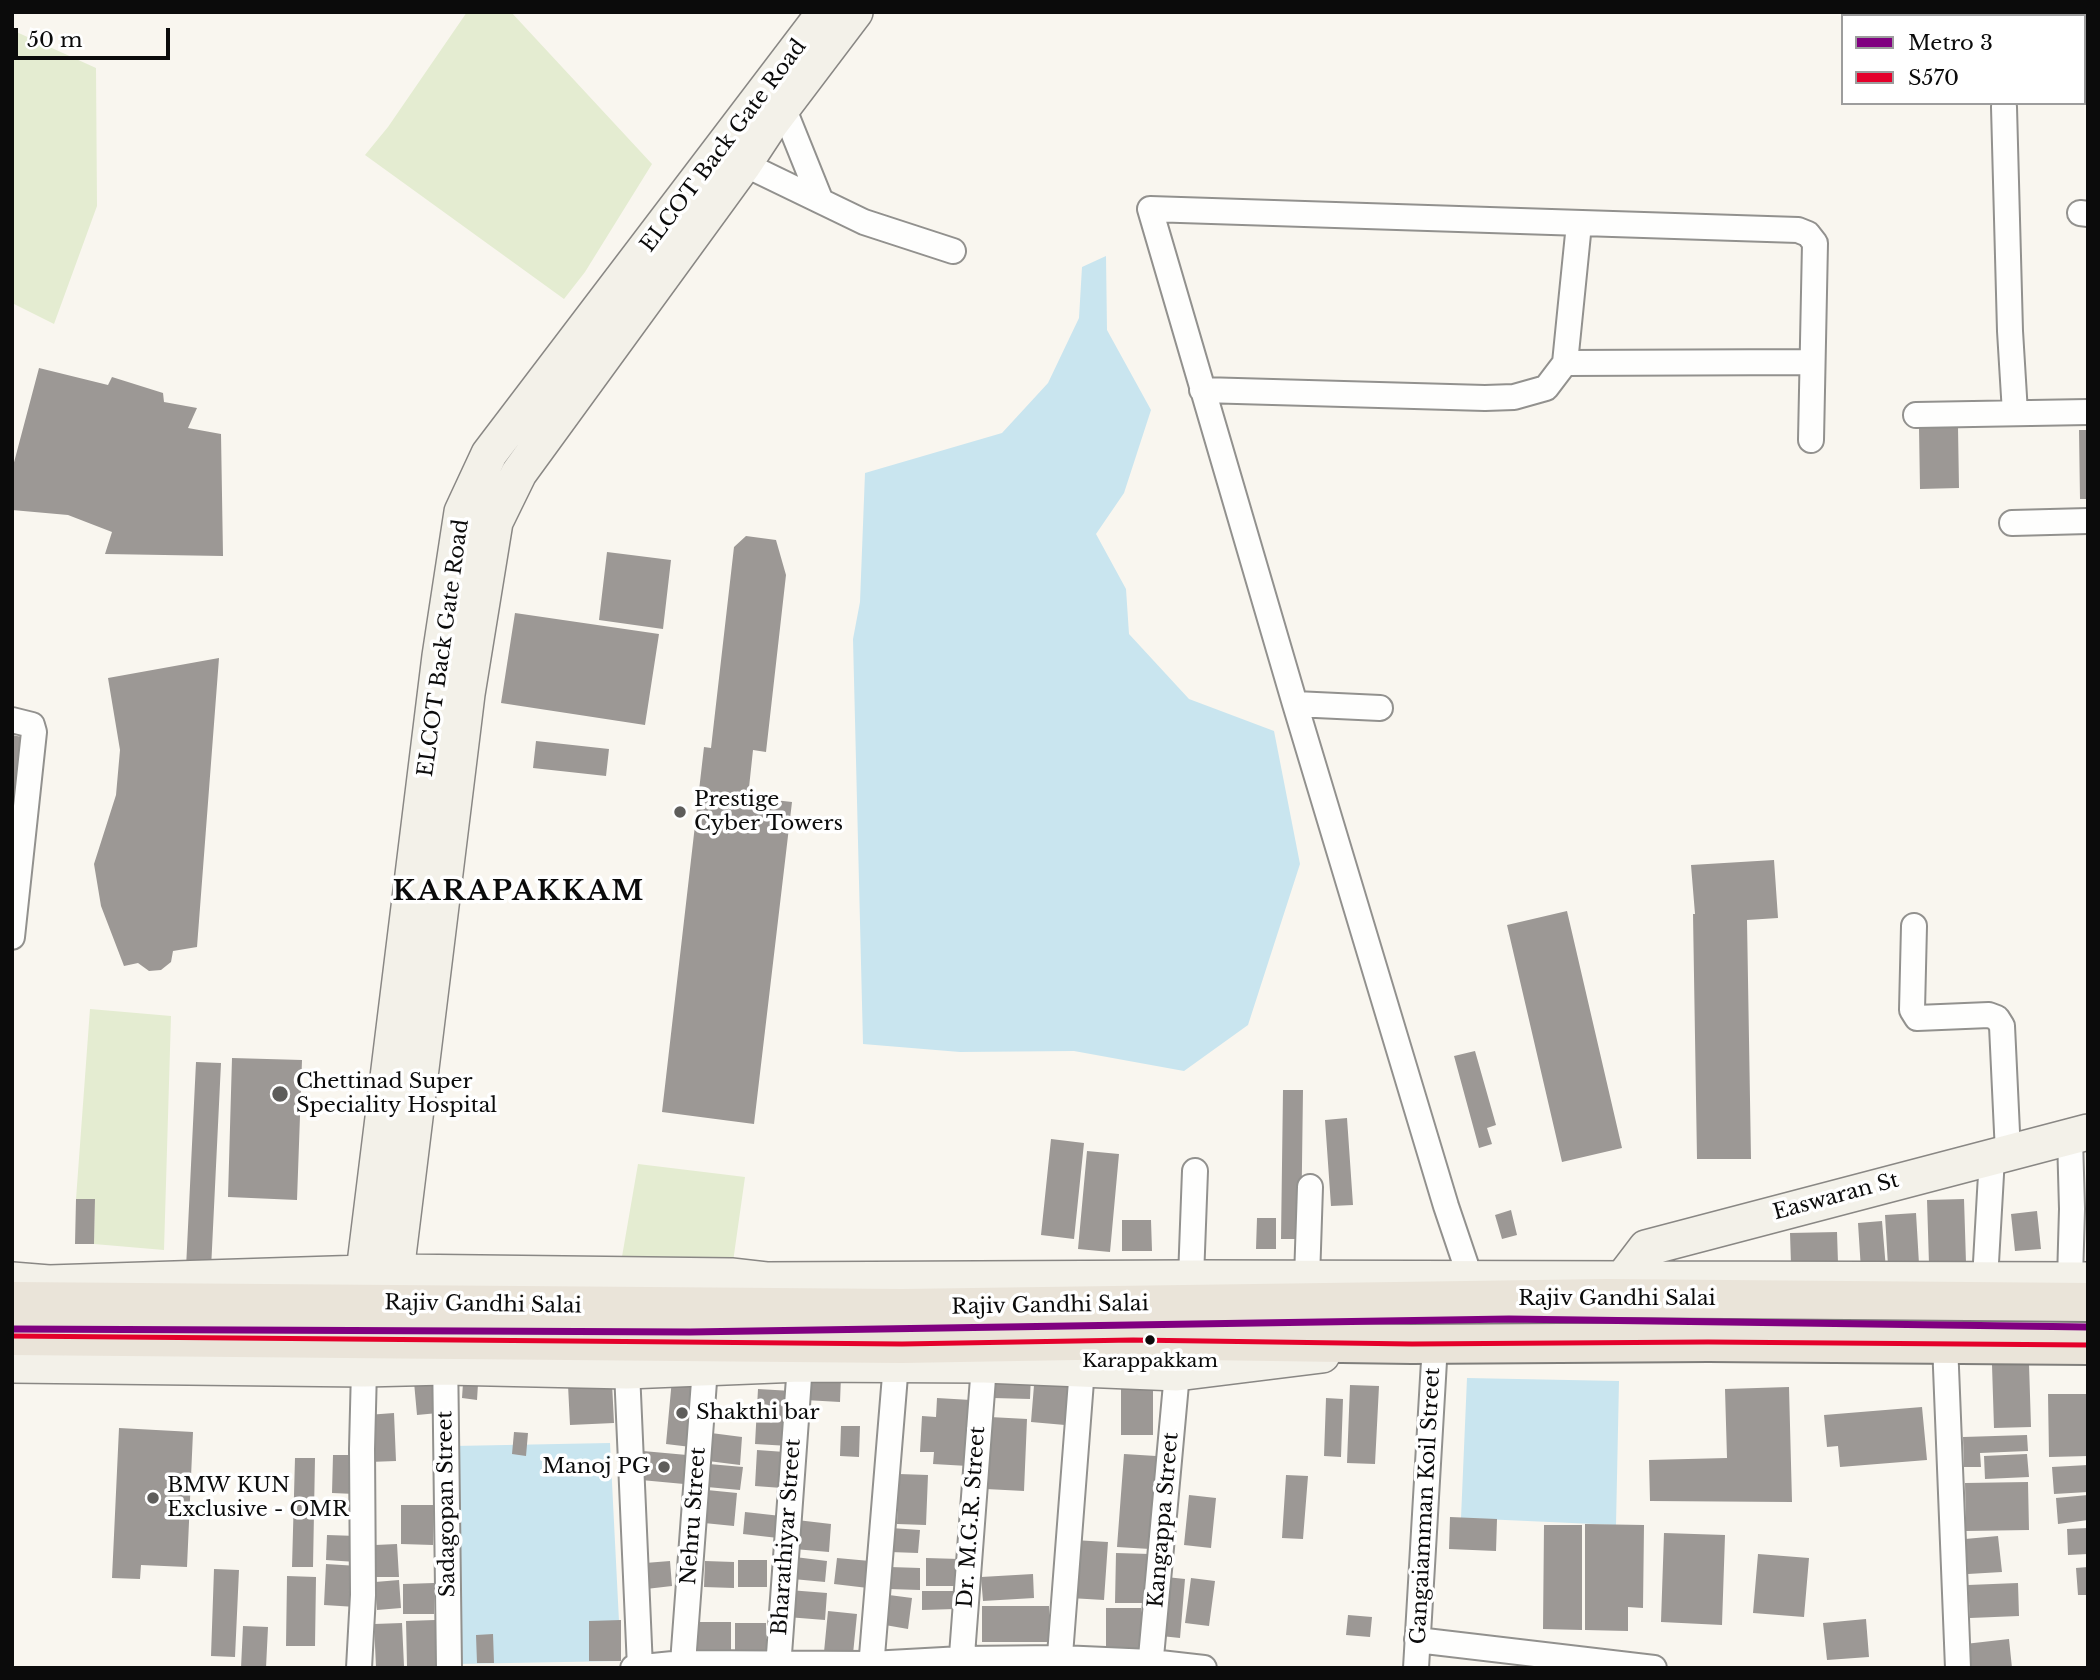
<!DOCTYPE html>
<html>
<head>
<meta charset="utf-8">
<style>
	body { margin:0 }
	#map { position:relative; width:2100px; height:1680px; overflow:hidden; background:#f9f6ef; font-family:"Libre Baskerville",serif }
	canvas { display:block }
	.frame { position:absolute; inset:0; border:14px solid #0b0b0b; pointer-events:none }
	.legend { position:absolute; left:1841px; top:14px; width:245px; height:91px; box-sizing:border-box; background:#fff; border:2px solid #9d9d9d; margin:0; padding:9px 12px; list-style:none; font-size:21px; color:#0b0b0b }
	.legend li { display:flex; align-items:center; gap:14px; height:35px }
	.legend b { width:35px; border:2px solid #9d9d9d }
	.scale { position:absolute; left:14px; top:28px; width:156px; height:32px; box-sizing:border-box; border:4px solid #0b0b0b; border-top:0; padding-left:9px; font-size:21px; line-height:24px; white-space:nowrap; color:#0b0b0b; -webkit-text-stroke:5px #fff; paint-order:stroke }
</style>
</head>
<body>
<div id="map">
<canvas width="2100" height="1680"></canvas>
<div class="frame"></div>
<ul class="legend">
<li><b style="height:9px;background:#800080"></b>Metro 3</li>
<li><b style="height:9px;background:#e4002b"></b>S570</li>
</ul>
<div class="scale">50 m</div>
</div>
<script>
const c = document.querySelector('canvas').getContext('2d');
c.lineJoin = 'round';
function paint(path, color) {
  c.fillStyle = color;
  c.fill(path, 'evenodd');
}
function toPath(rows) {
  const path = new Path2D();
  for (const r of rows) {
    path.moveTo(r[0], r[1]);
    for (let i = 2; i < r.length; i += 2) path.lineTo(r[i], r[i + 1]);
  }
  return path;
}
function stroke(path, color, width, dash) {
  c.strokeStyle = color;
  c.lineWidth = width;
  c.lineCap = dash ? 'butt' : 'round';
  c.setLineDash(dash || []);
  c.stroke(path);
}
function write(font, color, halo, rows, align = 'center') {
  c.font = font + ' "Libre Baskerville",serif';
  c.lineWidth = 7;
  c.setLineDash([]);
  c.textBaseline = 'middle';
  c.strokeStyle = halo;
  c.fillStyle = color;
  for (const [text, x, y, turn = 0] of rows) {
    c.save();
    c.translate(x, y);
    c.rotate((+turn || 0) * Math.PI / 180);
    c.textAlign = isNaN(turn) ? turn : align;
    if (halo) c.strokeText(text, 0, 0);
    c.fillText(text, 0, 0);
    c.restore();
  }
}
paint(toPath([
	[467,12,511,12,652,164,585,272,564,299,365,155,388,127],
	[12,30,96,68,97,206,54,324,12,303],
	[90,1009,171,1016,164,1250,94,1244,95,1200,76,1199],
	[638,1164,745,1177,731,1276,619,1274]
]), '#e4ecd1');
paint(toPath([
	[1106,256,1107,330,1151,410,1124,493,1096,534,1126,589,1129,634,1189,699,1274,731,1300,864,1248,1025,1184,1071,1074,1051,960,1052,863,1044,853,639,860,602,865,473,1002,433,1048,383,1079,318,1082,267],
	[1467,1378,1619,1381,1616,1525,1461,1518],
	[610,1443,621,1661,455,1664,454,1446]
]), '#c9e5ef');
paint(toPath([
	[1964,12,1989,12,1989,16,1965,16],
	[39,368,108,385,112,377,163,393,164,402,197,408,188,428,221,434,223,556,105,554,112,532,68,515,12,510,12,470],
	[1958,427,1959,488,1920,489,1919,428],
	[2079,430,2088,430,2088,499,2080,499],
	[746,536,776,540,786,575,766,752,753,750,748,797,792,802,754,1124,662,1112,704,747,711,748,734,547],
	[607,552,671,560,663,629,599,620],
	[515,613,659,634,645,725,501,703],
	[219,658,197,947,173,951,171,962,161,970,149,971,138,963,124,966,101,906,94,864,116,795,120,750,108,678],
	[12,735,27,738,16,809,12,808],
	[536,741,609,749,606,776,533,768],
	[1774,860,1778,918,1747,920,1751,1159,1697,1159,1693,914,1695,914,1691,865],
	[1567,911,1622,1148,1562,1162,1507,925],
	[1475,1051,1496,1125,1487,1128,1492,1144,1479,1148,1454,1056],
	[232,1058,302,1060,297,1200,228,1197],
	[196,1062,221,1063,211,1269,186,1268],
	[1283,1090,1303,1090,1301,1239,1281,1239],
	[1347,1118,1353,1205,1331,1206,1325,1120],
	[1051,1139,1084,1143,1074,1239,1041,1235],
	[1087,1151,1119,1154,1110,1252,1078,1249],
	[76,1199,95,1199,94,1244,75,1244],
	[1964,1199,1966,1263,1929,1264,1927,1200],
	[1511,1210,1517,1235,1502,1239,1495,1215],
	[2037,1211,2041,1249,2015,1251,2011,1214],
	[1916,1213,1919,1264,1888,1266,1885,1215],
	[1257,1218,1276,1218,1276,1249,1256,1249],
	[1122,1220,1151,1220,1152,1251,1122,1251],
	[1882,1221,1886,1269,1861,1270,1858,1223],
	[1837,1232,1838,1263,1791,1264,1790,1233],
	[2029,1364,2031,1427,1994,1428,1992,1365],
	[806,1373,841,1376,840,1402,805,1400],
	[1035,1373,1070,1376,1065,1425,1031,1422],
	[994,1374,1031,1375,1030,1399,993,1398],
	[672,1379,697,1382,691,1447,666,1444],
	[435,1380,438,1413,417,1415,414,1382],
	[1121,1382,1153,1382,1153,1435,1121,1435],
	[463,1383,478,1384,477,1400,462,1398],
	[612,1383,614,1423,570,1425,568,1385],
	[1350,1385,1379,1386,1375,1464,1347,1463],
	[1789,1387,1792,1502,1650,1501,1649,1460,1727,1458,1725,1389],
	[758,1389,792,1391,789,1446,755,1444],
	[2048,1394,2088,1394,2088,1456,2049,1457],
	[937,1398,971,1400,968,1466,933,1464,934,1452,920,1452,922,1416,936,1417],
	[1326,1398,1343,1399,1341,1457,1324,1456],
	[1922,1407,1927,1460,1840,1467,1838,1446,1827,1447,1824,1415],
	[394,1413,396,1461,369,1462,367,1415],
	[990,1417,1027,1419,1024,1491,986,1489],
	[841,1426,860,1426,859,1457,840,1456],
	[119,1428,193,1432,187,1567,141,1565,140,1579,112,1578],
	[514,1432,528,1433,526,1456,512,1454],
	[711,1433,742,1437,740,1465,708,1461],
	[2027,1435,2028,1451,1980,1453,1981,1467,1964,1467,1963,1437],
	[757,1450,785,1452,782,1488,755,1486],
	[643,1451,687,1455,684,1484,641,1480],
	[1124,1454,1156,1456,1150,1549,1117,1547],
	[2027,1454,2029,1477,1985,1479,1984,1456],
	[333,1455,356,1455,355,1494,332,1493],
	[295,1458,315,1458,313,1567,292,1567],
	[709,1464,743,1467,740,1490,707,1487],
	[2088,1465,2088,1492,2054,1494,2052,1467],
	[899,1474,928,1475,926,1525,897,1524],
	[1286,1475,1308,1476,1303,1539,1282,1538],
	[2028,1482,2029,1530,1966,1531,1965,1483],
	[707,1490,737,1493,734,1526,704,1523],
	[1189,1495,1216,1498,1211,1548,1184,1545],
	[2088,1495,2088,1520,2058,1524,2056,1498],
	[401,1505,434,1505,433,1545,401,1544],
	[745,1512,781,1516,778,1538,743,1534],
	[1450,1517,1497,1519,1496,1551,1449,1549],
	[797,1520,831,1524,829,1552,794,1549],
	[1585,1524,1644,1525,1643,1608,1628,1607,1628,1631,1585,1630],
	[1544,1525,1582,1525,1582,1630,1543,1629],
	[891,1528,920,1530,918,1553,890,1552],
	[2088,1528,2088,1554,2068,1555,2067,1529],
	[1664,1533,1725,1535,1722,1625,1661,1622],
	[327,1535,357,1536,356,1562,326,1560],
	[1998,1536,2002,1572,1968,1574,1965,1539],
	[1074,1540,1108,1542,1104,1600,1070,1598],
	[397,1544,399,1577,376,1577,375,1545],
	[1116,1553,1150,1554,1149,1603,1115,1603],
	[1758,1554,1809,1558,1804,1617,1753,1613],
	[795,1557,827,1561,825,1582,793,1579],
	[837,1558,870,1561,868,1588,834,1584],
	[926,1558,960,1559,959,1586,926,1586],
	[738,1560,767,1560,767,1587,738,1587],
	[670,1561,672,1586,646,1589,645,1563],
	[705,1561,734,1562,734,1588,704,1587],
	[326,1564,358,1566,356,1607,324,1605],
	[890,1567,920,1568,920,1590,889,1589],
	[2088,1567,2088,1595,2078,1595,2076,1568],
	[214,1569,239,1570,235,1657,211,1656],
	[1033,1574,1034,1598,983,1601,981,1577],
	[287,1576,316,1577,315,1646,286,1646],
	[1166,1577,1185,1579,1180,1638,1161,1636],
	[1191,1578,1215,1581,1209,1626,1185,1623],
	[399,1580,401,1608,377,1610,375,1582],
	[434,1583,434,1614,403,1614,403,1584],
	[2018,1583,2019,1616,1970,1618,1968,1585],
	[789,1590,827,1593,825,1620,787,1617],
	[922,1591,955,1591,955,1609,922,1610],
	[889,1595,912,1598,908,1629,885,1625],
	[982,1606,1049,1606,1049,1642,982,1642],
	[1106,1608,1141,1608,1141,1648,1106,1648],
	[828,1611,857,1614,853,1654,824,1652],
	[1348,1615,1372,1617,1370,1637,1346,1635],
	[1866,1619,1869,1657,1827,1660,1823,1623],
	[435,1620,436,1666,407,1666,406,1621],
	[621,1620,621,1661,589,1661,589,1621],
	[698,1622,731,1622,731,1654,697,1654],
	[402,1623,404,1666,376,1667,374,1624],
	[735,1623,766,1623,766,1654,735,1654],
	[243,1626,268,1627,266,1668,241,1668],
	[493,1634,494,1663,477,1663,476,1635],
	[2009,1639,2012,1668,1967,1668,1965,1644]
]), '#9c9895');
const street = toPath([
	[2084,48,2088,48],
	[783,107,820,199],
	[2004,107,2010,331,2015,413],
	[744,164,864,222,953,251],
	[2080,213,2088,214],
	[1565,363,1579,224],
	[1202,390,1485,398,1514,397,1546,388,1565,363,1812,362],
	[1916,415,2088,412],
	[2012,523,2088,521],
	[1295,704,1380,708],
	[12,720,32,725,34,732,12,937],
	[1914,926,1912,1010,1917,1018,1989,1015,1997,1018,2002,1026,2008,1153],
	[2070,1137,2072,1209,2070,1280],
	[1191,1278,1195,1171],
	[1307,1279,1310,1187],
	[1471,1280,1446,1206,1295,704,1150,209,1798,230,1808,234,1815,243,1811,440],
	[1985,1280,1992,1157],
	[1945,1343,1958,1668],
	[445,1351,449,1668],
	[627,1371,640,1668],
	[1417,1640,1654,1668],
	[683,1663,705,1368],
	[359,1668,363,1595,362,1449,364,1369],
	[633,1668,683,1663,871,1664,962,1659,1060,1658,1151,1662,1204,1668],
	[778,1668,800,1364],
	[871,1668,897,1351],
	[961,1668,984,1365],
	[1059,1668,1082,1368],
	[1150,1668,1177,1373],
	[1416,1668,1435,1344]
]);
const secondary = toPath([
	[364,1272,440,656,462,512,489,454,825,12],
	[396,1272,467,694,495,522,519,473,744,164,771,123,855,12],
	[12,1280,49,1283,396,1272,731,1276,766,1280,1191,1278,2088,1280],
	[1611,1294,1646,1248,2088,1132],
	[12,1365,364,1369,446,1367,627,1371,800,1364,984,1365,1177,1373,1322,1355]
]);
const primary = toPath([
	[12,1301,902,1308,1607,1298,2088,1302],
	[12,1336,902,1344,1133,1340,1412,1344,1708,1342,2088,1345]
]);
stroke(street, '#92918e', 28);
stroke(secondary, '#898784', 38);
stroke(primary, '#7f7e7b', 42);
stroke(street, '#fefefd', 24);
stroke(secondary, '#f3f1e9', 35);
stroke(primary, '#eae4d9', 38);
stroke(toPath([
	[12,1336,902,1344,1133,1340,1412,1344,1708,1342,2088,1345]
]), '#e4002b', 5);
stroke(toPath([
	[12,1329,690,1332,1509,1319,2088,1327]
]), '#800080', 7);
for (const [x, y, r, color] of [
	[680,812,7,"#5e5d5b"],
	[280,1094,9,"#5e5d5b"],
	[1150,1340,6,"#0b0b0b"],
	[682,1413,7,"#5e5d5b"],
	[664,1467,7,"#5e5d5b"],
	[153,1498,7,"#5e5d5b"]
]) {
  const dot = new Path2D();
  dot.arc(x, y, r, 0, 2 * Math.PI);
  c.fillStyle = color;
  c.fill(dot);
  stroke(dot, '#fff', 2.5);
}
write('19px', '#0b0b0b', '#fff', [
	["Karappakkam",1150,1362]
]);
write('21px', '#0b0b0b', '#fff', [
	["ELCOT Back Gate Road",724,146,-53],
	["ELCOT Back Gate Road",444,648,-82],
	["Easwaran St",1836,1197,-15],
	["Rajiv Gandhi Salai",1617,1299],
	["Rajiv Gandhi Salai",483,1305,1],
	["Rajiv Gandhi Salai",1050,1306,-1],
	["Sadagopan Street",447,1504,-91],
	["Gangaiamman Koil Street",1426,1506,-87],
	["Nehru Street",694,1516,-86],
	["Dr. M.G.R. Street",972,1517,-86],
	["Kangappa Street",1164,1520,-85],
	["Bharathiyar Street",787,1537,-86]
]);
write('21px', '#0b0b0b', '#fff', [
	["Prestige",694,800],
	["Cyber Towers",694,824],
	["Chettinad Super",296,1082],
	["Speciality Hospital",296,1106],
	["Shakthi bar",696,1413],
	["Manoj PG",650,1467,"right"],
	["BMW KUN",167,1486],
	["Exclusive - OMR",167,1510]
], 'left');
c.letterSpacing = '2px';
write('bold 28px', '#0b0b0b', '#fff', [
	["KARAPAKKAM",519,892]
]);
c.letterSpacing = '0px';
</script>
</body>
</html>
